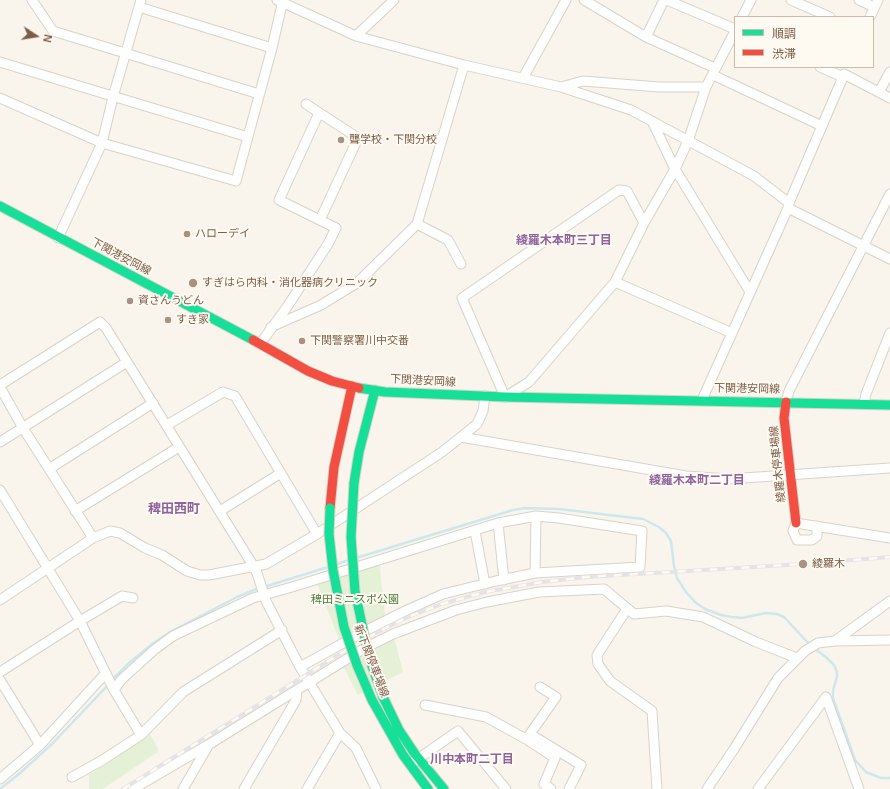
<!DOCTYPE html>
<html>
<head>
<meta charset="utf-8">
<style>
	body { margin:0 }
	#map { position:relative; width:890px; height:789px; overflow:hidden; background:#f9f5ed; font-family:Helvetica,"Noto Sans JP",sans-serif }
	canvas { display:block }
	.legend { position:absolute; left:734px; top:16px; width:140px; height:52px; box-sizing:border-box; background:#fffaf1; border:1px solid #cbbbad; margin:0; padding:5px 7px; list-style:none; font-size:12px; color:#7c5d48 }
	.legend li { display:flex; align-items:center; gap:8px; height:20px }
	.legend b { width:20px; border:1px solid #cbbbad }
	.north { position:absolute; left:16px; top:16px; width:40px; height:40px; -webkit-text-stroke:3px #fffaf1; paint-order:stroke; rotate:102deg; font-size:11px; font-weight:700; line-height:16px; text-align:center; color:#7c5d48 }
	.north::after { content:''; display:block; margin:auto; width:14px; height:18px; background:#7c5d48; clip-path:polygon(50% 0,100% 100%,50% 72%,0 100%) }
</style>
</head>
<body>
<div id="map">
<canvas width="890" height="789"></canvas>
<ul class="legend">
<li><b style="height:5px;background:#16e098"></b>順調</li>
<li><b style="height:5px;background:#f24e42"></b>渋滞</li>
</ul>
<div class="north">N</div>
</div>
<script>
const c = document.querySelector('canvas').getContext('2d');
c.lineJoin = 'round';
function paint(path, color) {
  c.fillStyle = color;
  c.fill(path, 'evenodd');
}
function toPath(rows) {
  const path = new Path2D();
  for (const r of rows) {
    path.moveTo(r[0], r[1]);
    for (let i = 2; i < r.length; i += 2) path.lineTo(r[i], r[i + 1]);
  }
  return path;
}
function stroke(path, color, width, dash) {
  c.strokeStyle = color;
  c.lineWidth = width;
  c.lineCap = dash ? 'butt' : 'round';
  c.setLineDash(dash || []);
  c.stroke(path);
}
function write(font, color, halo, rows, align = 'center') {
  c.font = font + ' Helvetica,"Noto Sans JP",sans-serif';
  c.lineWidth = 4;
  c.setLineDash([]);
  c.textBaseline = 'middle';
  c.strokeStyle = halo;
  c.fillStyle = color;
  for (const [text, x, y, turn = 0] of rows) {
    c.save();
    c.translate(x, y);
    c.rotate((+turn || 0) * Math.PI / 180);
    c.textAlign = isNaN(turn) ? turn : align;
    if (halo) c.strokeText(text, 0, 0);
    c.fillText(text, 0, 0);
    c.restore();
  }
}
paint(toPath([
	[379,559,385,616,341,645,316,580],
	[393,634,403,672,358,695,341,662],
	[149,732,159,751,103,789,89,789,89,775,116,758]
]), '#e5f1d6');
stroke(toPath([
	[356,558,513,510,525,508,559,509,643,519,659,527,666,533,671,541,674,566,677,578,686,592,695,602,705,609,721,615,732,617,742,618,766,613,777,614,784,617,810,645],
	[337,564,349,560],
	[264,587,328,567],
	[814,648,827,658,834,665,837,672,837,677,833,690,833,698,855,760,866,772,881,778,890,778],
	[112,680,128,664,152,644,170,632,237,597,259,588],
	[0,789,19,774,52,744,109,684]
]), '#cde8ec', 2.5);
const street = toPath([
	[32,0,53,31,259,94],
	[277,0,356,36,464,65,561,87,631,110,754,176,789,203],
	[584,0,646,37,715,68],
	[667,0,735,29],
	[791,0,830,17],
	[859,0,874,7],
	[139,7,272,48],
	[742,17,751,0],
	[870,17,878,0],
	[356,36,394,0],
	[646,37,664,0],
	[0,62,248,137],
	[820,67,843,77,822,126],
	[844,74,890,98],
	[523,78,566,0],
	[561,87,583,81,659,87,706,87],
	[879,92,890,72],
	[0,98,102,143,236,181,272,48,283,0],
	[306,104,358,138,320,220],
	[652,121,675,169,750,292],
	[788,208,890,259],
	[644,223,627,191,619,190,462,298,505,397,529,382,615,282,644,223,675,169,688,141,706,87,735,31],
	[417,224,448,240,461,264],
	[58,238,102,143,113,97,141,0],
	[615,282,732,333],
	[271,327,321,305,357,283,417,224,464,65],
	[260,344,287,307,328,244,336,228,279,200,319,113],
	[0,385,100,322,106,328,254,567,257,573,266,601,300,667,340,733,356,748,376,789],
	[0,387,23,428,93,538],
	[702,400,788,208,789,203,822,126,713,75],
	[786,402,789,391,890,194],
	[864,404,866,394,890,333],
	[167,425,223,392,235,396,317,534],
	[461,437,686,476,729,479,890,468],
	[0,442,127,362],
	[49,469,153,403],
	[0,490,80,621,114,690,141,735],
	[75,511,179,447],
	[220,511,281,473],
	[498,523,504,580],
	[817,526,817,536,812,540,797,540,793,531,796,523,890,538],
	[475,531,485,584],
	[535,573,536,516],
	[0,600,93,538,110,531,120,533,145,548,162,555,187,571,200,575,209,575,266,564,317,534,442,452,461,437,477,424,483,411,485,396],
	[627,609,597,655,598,664,610,681,652,711,657,789],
	[835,641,890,601],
	[0,672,80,621,122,596,133,598],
	[0,680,40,745],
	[114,690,121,680,154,650,173,636,253,598,292,587,498,523,536,516,559,518,642,531,640,567,535,573,496,581,443,594,405,611,363,632,300,667],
	[425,705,486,717,526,739,555,758,544,784,551,789],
	[530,734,581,765,569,789],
	[527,738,556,697,540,687],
	[415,761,458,731,506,789],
	[72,777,101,761,141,735,183,692,282,630],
	[0,779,40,745,105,674],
	[133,789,208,745,363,649,393,634,456,610,487,602,539,592,604,589,634,614,666,611,703,617,756,642,797,658],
	[183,789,208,746],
	[244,789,296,700,297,690],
	[307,789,340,733],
	[707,789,734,749,778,678,805,651,818,643,835,641,890,640],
	[758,789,826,697,859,789]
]);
const fast = toPath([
	[0,206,253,340],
	[359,388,385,392,505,397,890,405],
	[354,483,359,452,375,390],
	[383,697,399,730,415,754,444,789],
	[372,700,403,755,428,789]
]);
const jam = toPath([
	[253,340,308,371,332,381,359,388],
	[786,402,784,418,796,523],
	[330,508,334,467,352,386]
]);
stroke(street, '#d9d2cb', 11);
stroke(fast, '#d9d2c9', 11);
stroke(jam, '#d9d2c9', 11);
stroke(street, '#fefefc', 9);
stroke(fast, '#16e098', 9);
stroke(jam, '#f24e42', 9);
const rail = toPath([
	[123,789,338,655,376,633,408,617,442,604,485,592,542,582,587,577,803,564,890,557]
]);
stroke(rail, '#e6e3e6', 4);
stroke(rail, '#fffaf1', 2.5, [8]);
const fastBridge = toPath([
	[354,483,351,537,355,591,369,658,383,697],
	[330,508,329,534,333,570,344,627,357,665,372,700]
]);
stroke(fastBridge, '#d9d2c9', 11, []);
stroke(fastBridge, '#16e098', 9);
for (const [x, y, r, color] of [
	[341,140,4,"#a89282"],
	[187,234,4,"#a89282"],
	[193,283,5,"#a89282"],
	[130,301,4,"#a89282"],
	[168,320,4,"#a89282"],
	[302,341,4,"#a89282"],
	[803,564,5,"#a89282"]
]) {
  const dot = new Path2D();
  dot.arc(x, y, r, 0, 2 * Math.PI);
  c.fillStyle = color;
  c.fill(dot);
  stroke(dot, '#fffaf1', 1.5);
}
write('11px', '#7c5d48', '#fffaf1', [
	["聾学校・下関分校",349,140],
	["ハローデイ",195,234],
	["すぎはら内科・消化器病クリニック",202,283],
	["資さんうどん",138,301],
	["すき家",176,320],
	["下関警察署川中交番",310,341],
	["綾羅木",812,564]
], 'left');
write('11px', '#7c5d48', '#fffaf1', [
	["下関港安岡線",121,257,28],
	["下関港安岡線",423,381,3],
	["下関港安岡線",747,389,1],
	["綾羅木停車場線",778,464,-96],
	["新下関停車場線",371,661,69]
]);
write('11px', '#4c7d3c', '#fffaf1', [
	["稗田ミニスポ公園",355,600]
]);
write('bold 12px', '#8e649f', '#fffaf1', [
	["綾羅木本町三丁目",564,241],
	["綾羅木本町二丁目",697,481],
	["川中本町二丁目",472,760]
]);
write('bold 13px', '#8e649f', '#fffaf1', [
	["稗田西町",174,509]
]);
</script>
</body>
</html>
